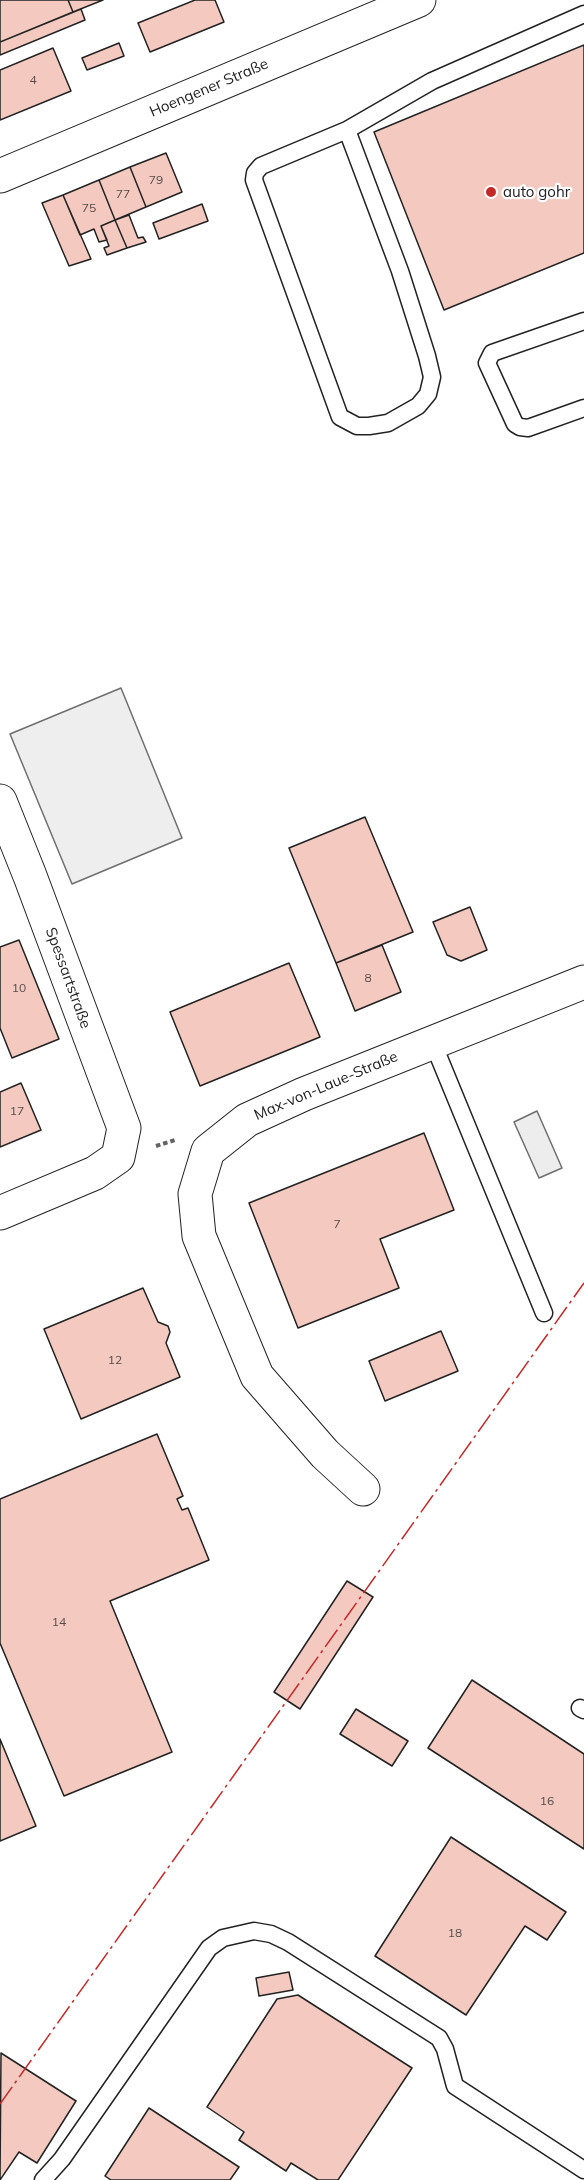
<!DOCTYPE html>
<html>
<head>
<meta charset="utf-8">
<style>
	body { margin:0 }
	canvas { display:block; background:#fff }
</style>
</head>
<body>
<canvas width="584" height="2180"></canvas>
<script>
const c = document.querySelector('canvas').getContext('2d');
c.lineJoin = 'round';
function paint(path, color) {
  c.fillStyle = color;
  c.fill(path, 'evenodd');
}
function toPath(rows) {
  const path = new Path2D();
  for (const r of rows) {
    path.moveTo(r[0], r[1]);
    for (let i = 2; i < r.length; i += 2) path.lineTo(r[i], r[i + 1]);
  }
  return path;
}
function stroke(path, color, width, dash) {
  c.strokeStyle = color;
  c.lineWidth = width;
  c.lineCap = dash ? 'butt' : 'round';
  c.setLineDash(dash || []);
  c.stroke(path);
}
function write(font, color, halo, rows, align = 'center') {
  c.font = font + ' Mulish,sans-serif';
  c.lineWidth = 4.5;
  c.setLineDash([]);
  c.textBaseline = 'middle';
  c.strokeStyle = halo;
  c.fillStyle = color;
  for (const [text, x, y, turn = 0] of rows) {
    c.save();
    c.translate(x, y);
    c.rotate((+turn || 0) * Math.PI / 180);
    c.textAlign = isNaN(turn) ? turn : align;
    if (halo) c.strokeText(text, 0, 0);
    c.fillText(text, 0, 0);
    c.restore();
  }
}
const green = toPath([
	[121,688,182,838,72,884,10,734,121,688]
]);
paint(green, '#eee');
stroke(green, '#6f6f6f', 1.5);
const parking = toPath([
	[537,1111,562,1168,539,1178,514,1122,537,1111]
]);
paint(parking, '#ededed');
stroke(parking, '#6f6f6f', 1.5);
const building = toPath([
	[0,0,68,0,73,12,0,42,0,0],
	[68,0,103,0,73,12,68,0],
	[195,0,215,0,224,22,150,52,138,23,195,0],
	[81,9,85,20,0,55,0,42,81,9],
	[119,43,124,56,87,70,82,58,119,43],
	[584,45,584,253,444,310,374,132,584,45],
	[53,48,71,91,0,120,0,70,53,48],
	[166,153,182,192,146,207,130,167,166,153],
	[130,167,146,207,115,220,99,180,130,167],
	[99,180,115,220,101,226,107,240,99,242,94,229,80,235,63,195,99,180],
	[63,195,91,259,69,266,42,203,63,195],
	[202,204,208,221,159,239,153,223,202,204],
	[129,215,138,238,143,237,146,242,127,248,115,220,129,215],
	[115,220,127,248,107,255,104,248,109,246,101,226,115,220],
	[365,817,413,932,336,963,289,848,365,817],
	[470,907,487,950,461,961,447,955,433,922,470,907],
	[19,940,59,1039,12,1058,0,1028,0,947,19,940],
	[382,945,401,992,355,1011,336,963,382,945],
	[289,963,320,1037,200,1086,170,1012,289,963],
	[21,1083,41,1130,0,1147,0,1092,21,1083],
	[424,1133,454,1210,380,1239,399,1288,298,1328,249,1203,424,1133],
	[143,1288,158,1322,168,1326,170,1332,166,1343,180,1377,81,1419,44,1329,143,1288],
	[441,1331,458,1371,385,1401,369,1361,441,1331],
	[157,1434,183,1496,177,1499,182,1510,188,1508,209,1560,110,1601,172,1752,64,1796,0,1643,0,1499,157,1434],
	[347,1581,373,1597,300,1709,274,1692,347,1581],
	[472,1680,584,1754,584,1849,428,1748,472,1680],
	[356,1709,408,1741,392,1766,340,1734,356,1709],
	[0,1739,36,1826,0,1841,0,1739],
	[451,1837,566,1912,547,1940,525,1926,466,2015,375,1956,451,1837],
	[289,1972,293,1990,259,1996,256,1978,289,1972],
	[298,1995,412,2068,338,2180,318,2180,291,2163,286,2171,239,2140,244,2132,207,2107,277,1999,298,1995],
	[1,2053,76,2101,37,2163,19,2152,0,2180,1,2053],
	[149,2108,239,2167,230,2180,111,2180,105,2176,149,2108]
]);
paint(building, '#f3c9c0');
stroke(building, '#222', 1.5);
const lane = toPath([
	[347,130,400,271,427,356,432,377,428,394,418,406,388,423,369,426,357,426,340,417,254,180,255,173,261,166,347,130,432,81,584,14],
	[584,321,492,353,487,363,515,424,520,427,528,428,584,408],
	[433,1043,544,1313],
	[580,1708,584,1710],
	[43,2180,62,2159,209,1948,223,1938,254,1931,271,1934,288,1942,439,2038,445,2049,455,2086,584,2170]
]);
const street = toPath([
	[0,801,30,876,124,1128,118,1157,95,1173,0,1213],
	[363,1489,325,1454,257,1376,199,1236,195,1194,208,1151,247,1120,304,1094,584,982]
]);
const secondary = toPath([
	[0,176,419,0]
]);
stroke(lane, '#222', 19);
stroke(street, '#222', 35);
stroke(secondary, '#222', 35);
stroke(toPath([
	[156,1146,175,1140]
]), '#646464', 4, [4.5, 3]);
stroke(lane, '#fff', 16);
stroke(street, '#fff', 33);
stroke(secondary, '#fff', 33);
stroke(toPath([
	[0,2104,584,1283]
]), '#c62828', 1.5, [21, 4.5, 3, 4.5]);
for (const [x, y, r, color] of [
	[491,192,6,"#c62828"]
]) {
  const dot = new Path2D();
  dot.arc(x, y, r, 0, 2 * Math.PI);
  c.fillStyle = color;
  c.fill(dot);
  stroke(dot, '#fff', 2);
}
write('12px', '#564c4a', null, [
	["4",33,80],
	["79",156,180],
	["77",123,194],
	["75",89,208],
	["8",368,978],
	["10",19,988],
	["17",17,1111],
	["7",337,1224],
	["12",115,1360],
	["14",59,1622],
	["16",547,1801],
	["18",455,1933]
]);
write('15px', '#222', '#fff', [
	["Hoengener Straße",209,88,-23],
	["Spessartstraße",68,978,70],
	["Max-von-Laue-Straße",326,1086,-23]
]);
write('15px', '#222', '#fff', [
	["auto gohr",503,192]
], 'left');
</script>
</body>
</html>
